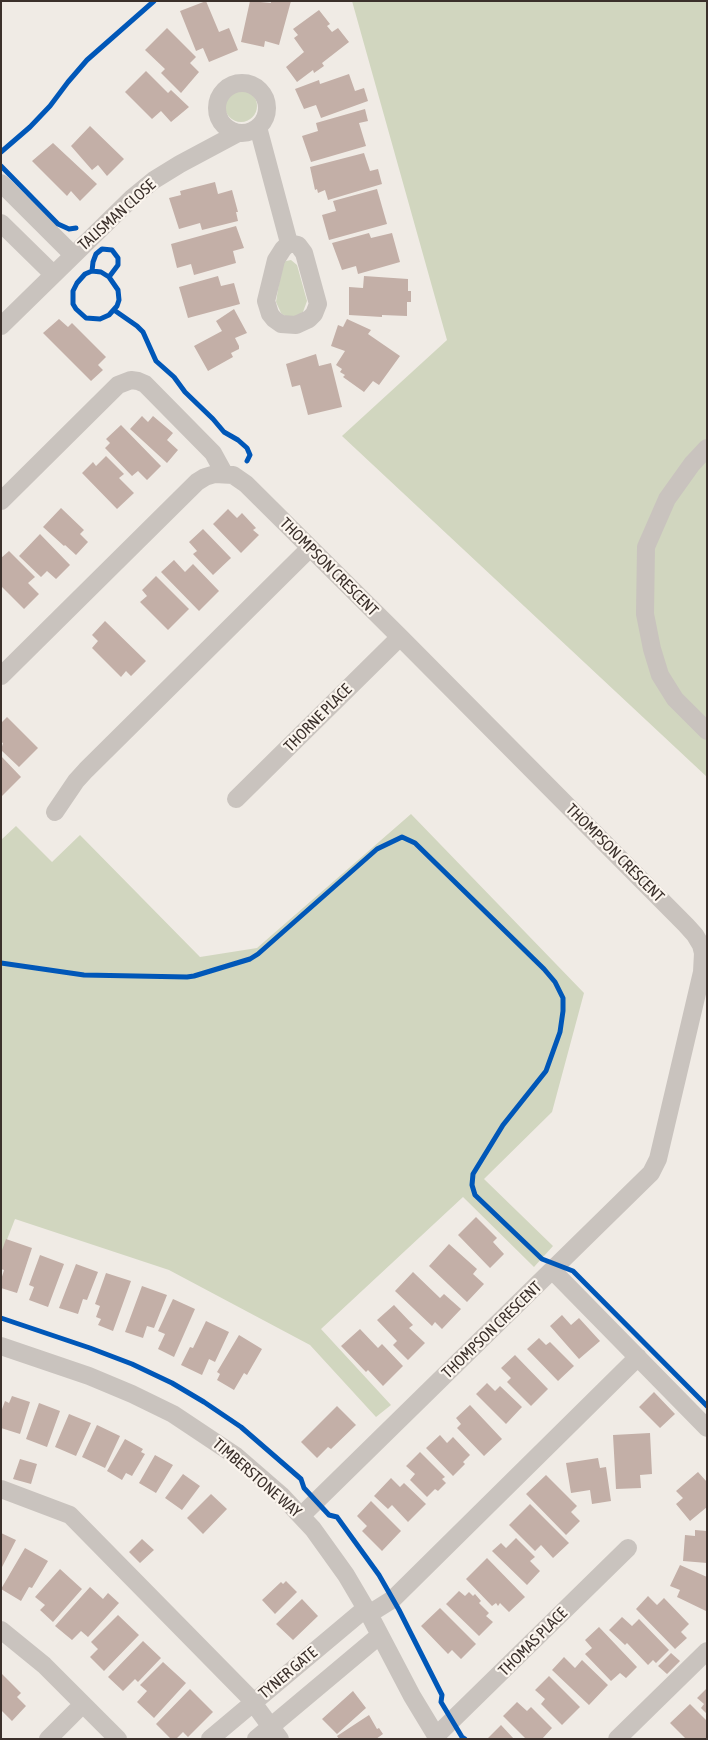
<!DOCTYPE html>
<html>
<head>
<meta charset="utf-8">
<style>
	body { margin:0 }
	#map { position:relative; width:708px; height:1740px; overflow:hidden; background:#f0ebe5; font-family:"Asap Condensed",sans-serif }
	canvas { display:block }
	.frame { position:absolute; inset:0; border:2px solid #3b302b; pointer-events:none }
</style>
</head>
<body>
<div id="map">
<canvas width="708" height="1740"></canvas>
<div class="frame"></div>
</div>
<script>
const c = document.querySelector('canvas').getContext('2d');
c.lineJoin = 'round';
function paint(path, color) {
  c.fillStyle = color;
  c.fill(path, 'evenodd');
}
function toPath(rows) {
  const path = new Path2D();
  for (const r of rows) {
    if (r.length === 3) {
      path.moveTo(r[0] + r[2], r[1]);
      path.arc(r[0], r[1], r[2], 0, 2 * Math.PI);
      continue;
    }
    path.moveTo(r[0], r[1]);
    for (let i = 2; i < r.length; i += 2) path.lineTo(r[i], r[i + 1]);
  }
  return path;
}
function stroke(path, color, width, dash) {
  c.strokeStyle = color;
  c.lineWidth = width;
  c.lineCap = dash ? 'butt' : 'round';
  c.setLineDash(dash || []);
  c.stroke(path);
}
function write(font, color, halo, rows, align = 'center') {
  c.font = font + ' "Asap Condensed",sans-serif';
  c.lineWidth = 4.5;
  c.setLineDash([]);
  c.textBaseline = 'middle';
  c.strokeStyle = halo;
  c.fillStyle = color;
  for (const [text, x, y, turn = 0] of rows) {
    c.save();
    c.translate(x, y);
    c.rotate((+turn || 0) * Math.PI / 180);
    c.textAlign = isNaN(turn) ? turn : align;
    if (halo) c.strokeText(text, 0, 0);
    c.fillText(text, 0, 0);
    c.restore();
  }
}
paint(toPath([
	[352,1,707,1,707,777,342,436,447,340],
	[241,106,16],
	[291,260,297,265,307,301,303,312,295,317,285,316,281,313,276,302,282,264,286,261],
	[411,814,584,993,552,1112,484,1179,553,1246,534,1267,463,1197,321,1329,391,1405,376,1417,310,1345,169,1270,15,1219,1,1255,1,840,16,826,52,862,80,835,200,957,257,948]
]), '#d1d6bf');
paint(toPath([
	[206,1,219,32,229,28,238,50,209,62,203,48,196,51,180,11],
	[250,1,271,3,271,1,291,1,279,45,265,41,264,47,241,42],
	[319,10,330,24,327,26,332,32,338,28,349,42,322,63,324,66,314,73,313,70,297,82,286,67,304,52,294,38,298,35,293,29],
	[167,28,196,57,190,63,199,72,181,93,161,73,165,69,145,50],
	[146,71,168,93,171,90,189,107,171,122,161,111,152,119,125,92],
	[349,74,355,91,364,88,368,101,321,118,316,105,304,109,295,89,319,80,320,84],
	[365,109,368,121,359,123,366,146,311,162,302,136,318,131,316,123],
	[90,126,124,159,107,176,98,165,92,170,71,146],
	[53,143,97,184,80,201,71,191,67,196,32,161],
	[364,153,370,171,378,169,382,184,328,200,325,190,318,193,317,189,315,190,310,167],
	[215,182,218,194,232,190,238,212,236,212,238,221,202,230,200,223,179,229,169,198,181,195,180,191],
	[377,189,387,224,329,240,322,215,336,211,333,201],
	[236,226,244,248,233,251,236,263,194,275,191,264,177,268,171,244],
	[369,233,371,238,392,233,400,262,358,274,356,266,342,270,332,243],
	[218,276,221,286,234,283,240,304,188,318,179,287],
	[364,276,408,279,408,291,411,291,411,302,407,302,407,316,382,315,382,317,349,315,349,287,363,288],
	[234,309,247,333,235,338,239,346,239,349,231,353,233,357,208,371,194,346,222,331,216,321],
	[59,319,68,327,72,323,106,357,98,365,103,370,91,381,43,333],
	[347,319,371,330,368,334,400,356,379,385,373,381,364,392,343,377,345,375,340,372,342,369,336,365,345,351,331,346,338,325,343,327],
	[316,354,319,366,331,363,342,407,308,415,300,385,292,387,286,364],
	[142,416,148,422,153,416,173,433,167,440,178,450,167,463,130,429],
	[121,425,161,466,147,480,138,471,132,476,105,448,110,443,106,439],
	[106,456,124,474,119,478,134,493,117,509,82,473,93,462,96,466],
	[61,508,84,530,80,534,88,542,76,555,65,545,64,546,43,527],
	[228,509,237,518,242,513,256,528,253,530,259,535,241,553,213,524],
	[203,529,231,558,213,575,193,554,197,551,189,542],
	[40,534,70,565,56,579,47,571,41,577,19,556],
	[9,551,35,577,28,583,39,594,24,609,1,586,1,558],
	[174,560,185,572,193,564,219,591,199,611,161,572],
	[156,576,189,609,168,630,140,602,147,596,142,590],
	[105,621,146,661,131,676,126,671,121,677,92,648,98,641,92,635],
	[7,717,38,748,19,767,1,750,3,743,1,742,1,723],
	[1,756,21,777,1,797],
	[476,1217,497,1238,493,1242,504,1254,490,1268,458,1235],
	[6,1239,32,1248,17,1293,1,1288,1,1280,4,1270,1,1269,1,1253],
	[449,1244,477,1269,473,1274,484,1284,467,1302,429,1266],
	[40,1255,64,1264,48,1307,29,1300,34,1287,29,1285],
	[76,1264,98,1272,87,1300,83,1299,78,1314,59,1308],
	[413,1272,440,1298,444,1294,461,1309,442,1329,435,1322,432,1326,395,1291],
	[106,1273,131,1281,113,1331,98,1325,101,1319,96,1317,100,1306,95,1304],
	[142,1286,167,1295,154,1328,147,1326,143,1338,125,1332],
	[173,1299,195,1309,174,1357,158,1349,165,1334,158,1331],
	[394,1305,413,1325,409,1328,425,1343,408,1360,393,1345,397,1341,377,1320],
	[562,1315,571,1325,579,1318,600,1341,579,1359,550,1326],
	[206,1321,229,1332,215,1362,209,1359,202,1375,181,1365,190,1347,193,1348],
	[360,1329,378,1348,382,1344,403,1366,383,1386,368,1370,366,1372,341,1346],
	[239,1335,262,1349,247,1375,244,1373,234,1390,217,1380,220,1374,217,1372],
	[539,1338,546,1345,550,1342,574,1366,558,1381,527,1349],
	[515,1355,548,1389,531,1406,507,1382,511,1378,501,1368],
	[487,1383,495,1391,500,1386,522,1407,506,1424,476,1394],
	[654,1392,675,1414,660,1428,639,1407],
	[12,1396,30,1402,20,1434,1,1428,1,1412,5,1401,9,1403],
	[39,1403,60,1411,47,1447,26,1439],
	[470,1405,502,1439,484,1456,457,1428,461,1424,456,1418],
	[337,1406,356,1425,331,1449,328,1447,317,1458,301,1442],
	[69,1414,91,1423,76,1456,55,1447],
	[97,1425,120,1436,105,1468,82,1457],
	[650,1433,652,1474,640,1475,641,1488,616,1489,613,1435],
	[440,1435,447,1443,453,1437,470,1455,463,1462,465,1464,453,1476,426,1448],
	[125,1439,143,1449,141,1452,145,1454,132,1476,126,1473,122,1480,107,1471],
	[420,1452,445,1477,442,1479,446,1483,438,1491,435,1489,427,1497,410,1480,415,1474,406,1466],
	[155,1455,173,1465,156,1493,139,1483],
	[598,1458,600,1468,606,1467,611,1501,592,1504,590,1490,571,1493,566,1463],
	[20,1459,37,1464,31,1484,13,1479],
	[698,1472,707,1482,707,1507,690,1521,676,1504,683,1498,676,1491],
	[183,1474,200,1486,182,1510,165,1498],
	[546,1475,577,1506,571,1512,580,1521,566,1535,526,1494],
	[391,1478,400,1487,404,1483,426,1504,408,1522,392,1505,388,1509,374,1496],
	[211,1494,227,1509,203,1534,187,1518],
	[371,1501,401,1531,382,1551,362,1531,367,1526,357,1516],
	[530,1504,569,1543,553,1558,541,1545,535,1551,509,1525],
	[695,1530,707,1531,707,1563,683,1561,685,1535,695,1536],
	[1,1533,16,1540,1,1569],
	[516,1538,535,1557,530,1561,540,1571,527,1585,492,1551,501,1543,506,1548],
	[142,1539,154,1550,140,1563,129,1552],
	[25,1548,48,1561,32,1588,29,1587,21,1601,1,1589],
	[487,1558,525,1597,509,1612,500,1603,498,1606,496,1603,492,1606,466,1579],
	[680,1565,707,1577,706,1611,677,1597,680,1590,670,1586],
	[60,1569,82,1589,53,1622,40,1610,45,1605,35,1597],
	[286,1581,297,1592,275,1614,262,1600,281,1582,283,1584],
	[90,1587,103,1599,108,1593,119,1603,88,1637,81,1631,72,1640,55,1626],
	[459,1591,465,1596,469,1592,473,1596,475,1594,481,1601,479,1603,489,1613,486,1616,493,1622,479,1636,446,1604],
	[648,1596,657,1605,664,1598,689,1624,681,1632,687,1638,675,1649,636,1609],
	[302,1599,318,1616,293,1640,276,1624],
	[440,1608,476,1644,461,1659,452,1650,448,1654,421,1626],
	[118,1615,139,1635,104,1671,90,1657,98,1649,91,1642],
	[622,1617,632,1626,639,1619,669,1650,656,1663,653,1660,648,1665,627,1643,625,1645,609,1630],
	[599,1627,637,1667,626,1678,620,1673,611,1681,585,1654,592,1648,585,1640],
	[143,1641,161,1658,138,1682,135,1679,123,1691,108,1677],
	[671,1653,680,1661,667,1674,658,1666],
	[564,1657,575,1668,582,1660,608,1685,589,1705,552,1670],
	[163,1662,186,1683,154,1718,137,1702,147,1691,140,1685],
	[1,1673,21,1693,17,1697,26,1706,12,1721,1,1710],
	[549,1676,580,1707,562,1725,541,1704,545,1699,535,1690],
	[707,1688,707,1714,701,1708,704,1704,697,1698],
	[190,1689,213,1712,188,1737,183,1732,176,1739,171,1739,156,1724],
	[353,1691,366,1708,337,1734,322,1719],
	[517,1702,527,1711,531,1707,552,1728,542,1739,526,1739,503,1716],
	[690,1704,707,1721,707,1739,686,1739,670,1723],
	[369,1715,377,1729,379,1728,383,1734,376,1739,339,1739,337,1736],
	[501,1725,514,1739,487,1739]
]), '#c3afa7');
stroke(toPath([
	[242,108,25],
	[258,127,289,243],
	[1,183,73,255],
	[1,223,53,274],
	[289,243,298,245,304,253,318,304,314,314,309,319,296,325,281,324,274,319,270,314,266,301,276,260,283,249,289,243],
	[1,326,132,198,154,180,180,164,238,133],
	[707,448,692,464,667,499,646,547,645,614,652,649,660,675,675,699,707,731],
	[1,501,118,385,131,380,138,381,145,384,213,453,224,473],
	[1,676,197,482,205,477,215,474,233,475,246,484,400,637,686,925,695,935,701,945,703,953,702,972,658,1159,651,1173,301,1516],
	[236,799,400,637],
	[55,812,76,781,86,770,310,548],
	[553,1271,707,1428],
	[1,1346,89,1376,132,1394,173,1414,236,1456,281,1495,313,1529,346,1575,369,1614,412,1696,438,1739],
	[1,1489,70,1515,248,1696,280,1739],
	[369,1614,393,1599,638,1357],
	[1,1630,44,1665,118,1739],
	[436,1736,628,1548],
	[48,1739,83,1704],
	[210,1739,366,1608],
	[256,1739,380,1635],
	[617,1739,707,1651]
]), '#c9c3be', 18);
stroke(toPath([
	[1,152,30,127,50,106,68,82,87,60,154,1],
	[1,166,58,224,69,229,76,228],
	[92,271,101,272,109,277,118,290,119,300,117,306,109,315,100,319,86,318,76,309,73,304,73,291,77,283,85,274,92,271],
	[92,271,93,262,96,254,102,249,112,250,118,258,118,265,109,277],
	[114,310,137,326,143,332,156,361,174,377,185,392,213,419,224,432,238,440,247,448,250,455,247,461],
	[1,963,84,975,187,977,194,976,250,959,258,954,377,849,402,837,415,843,544,969,555,982,563,998,563,1011,560,1032,546,1071,503,1125,473,1174,472,1185,475,1195,542,1259,573,1271,707,1406],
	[1,1318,90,1348,132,1364,172,1383,204,1402,241,1427,301,1479,304,1488,329,1515,337,1517,379,1575,399,1610,442,1695,441,1702,462,1737,465,1739]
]), '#0057b8', 5);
write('16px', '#3b302b', '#fbf5ee', [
	["TALISMAN CLOSE",117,215,-42],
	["THOMPSON CRESCENT",329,567,45],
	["THORNE PLACE",318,718,-45],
	["THOMPSON CRESCENT",615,853,45],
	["THOMPSON CRESCENT",492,1330,-44],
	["TIMBERSTONE WAY",257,1478,41],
	["THOMAS PLACE",533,1642,-45],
	["TYNER GATE",288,1673,-40]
]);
</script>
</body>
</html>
